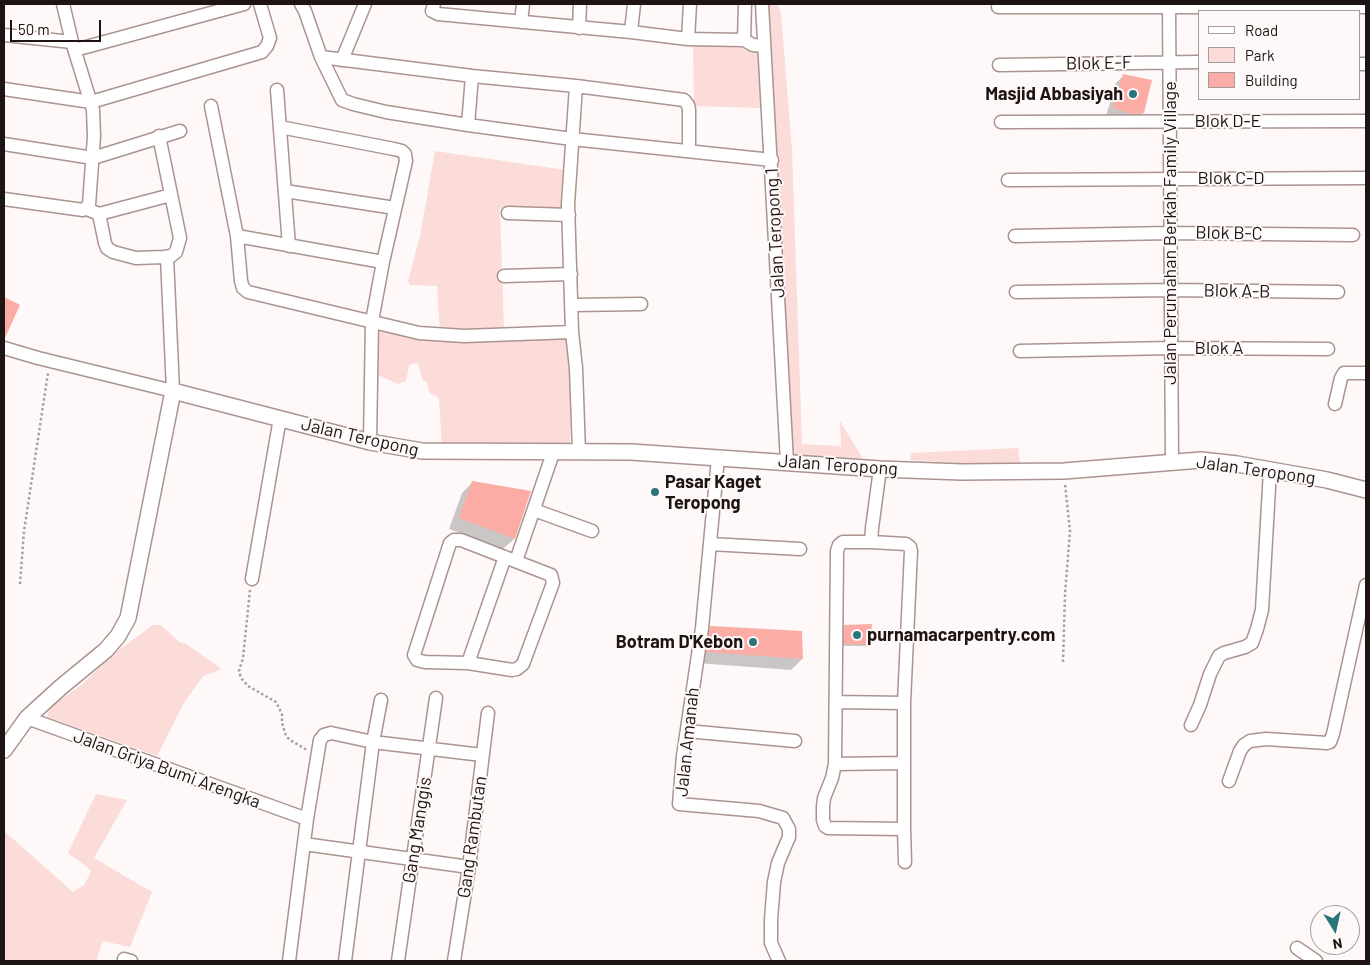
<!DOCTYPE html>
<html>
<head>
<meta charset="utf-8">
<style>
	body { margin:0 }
	#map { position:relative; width:1370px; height:965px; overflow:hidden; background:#fef8f8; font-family:Barlow,sans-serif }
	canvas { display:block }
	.frame { position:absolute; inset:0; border:5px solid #1d1413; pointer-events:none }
	.legend { position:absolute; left:1198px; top:10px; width:162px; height:90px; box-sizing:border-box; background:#fef8f8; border:1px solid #a49d9c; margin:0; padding:6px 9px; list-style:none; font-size:15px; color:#1d1413 }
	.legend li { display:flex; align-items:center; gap:10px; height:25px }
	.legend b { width:25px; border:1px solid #a49d9c }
	.north { position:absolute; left:1310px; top:905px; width:50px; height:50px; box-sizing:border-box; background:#fef8f8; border:1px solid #a49d9c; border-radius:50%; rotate:170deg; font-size:14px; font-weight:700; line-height:20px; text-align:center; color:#1d1413 }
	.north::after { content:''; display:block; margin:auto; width:18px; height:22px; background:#2a747b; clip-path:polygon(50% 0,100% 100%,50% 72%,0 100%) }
	.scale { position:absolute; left:10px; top:20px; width:91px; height:22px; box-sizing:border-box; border:2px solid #1d1413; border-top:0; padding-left:6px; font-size:15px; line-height:18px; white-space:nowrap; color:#1d1413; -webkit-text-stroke:4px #fef8f8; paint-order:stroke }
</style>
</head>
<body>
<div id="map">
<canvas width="1370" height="965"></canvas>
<div class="frame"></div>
<ul class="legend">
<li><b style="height:6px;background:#fff"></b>Road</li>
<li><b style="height:14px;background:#fbdcd9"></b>Park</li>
<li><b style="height:14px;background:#faaca5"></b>Building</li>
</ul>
<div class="north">N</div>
<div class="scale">50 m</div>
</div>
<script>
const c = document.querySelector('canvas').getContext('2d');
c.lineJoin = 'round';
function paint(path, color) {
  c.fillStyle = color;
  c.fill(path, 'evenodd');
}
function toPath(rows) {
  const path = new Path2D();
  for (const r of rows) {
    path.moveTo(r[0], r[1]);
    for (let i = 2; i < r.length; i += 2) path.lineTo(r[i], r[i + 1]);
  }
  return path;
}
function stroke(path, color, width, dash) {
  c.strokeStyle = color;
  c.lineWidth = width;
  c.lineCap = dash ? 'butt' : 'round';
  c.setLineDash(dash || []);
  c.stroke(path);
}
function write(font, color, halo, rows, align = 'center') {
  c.font = font + ' Barlow,sans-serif';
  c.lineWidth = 4;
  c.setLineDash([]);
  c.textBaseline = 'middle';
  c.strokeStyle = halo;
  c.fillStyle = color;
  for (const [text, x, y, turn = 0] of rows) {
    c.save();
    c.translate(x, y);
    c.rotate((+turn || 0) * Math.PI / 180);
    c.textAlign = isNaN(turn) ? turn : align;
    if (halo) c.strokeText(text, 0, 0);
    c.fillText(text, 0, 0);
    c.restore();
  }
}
paint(toPath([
	[767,4,778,4,781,14,792,150,802,444,841,446,840,421,862,457,856,459,797,456,790,454],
	[693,45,757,48,759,53,761,103,760,108,694,106],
	[435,151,566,170,566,210,500,209,504,330,440,332,437,286,410,285,408,281,420,236],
	[376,325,568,336,571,386,570,444,555,447,442,449,439,398,429,392,427,382,423,381,418,364,413,363,409,366,406,381,398,384,378,375],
	[1018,448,1020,463,974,464,910,460,911,453],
	[153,625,161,625,179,642,186,644,222,669,203,676,184,703,157,756,47,717,50,707,79,687,112,655],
	[96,794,127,800,94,858,152,892,130,947,103,941,96,961,4,961,4,831,73,892,84,885,91,872,87,867,68,853]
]), '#fbdcd9');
paint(toPath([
	[1124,75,1143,113,1135,121,1106,116,1116,83],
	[472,483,530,492,514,539,503,549,449,529,462,493],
	[711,627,801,632,802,659,791,670,697,663,700,638],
	[845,627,869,644,867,646,843,646,843,629]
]), '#0003');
paint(toPath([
	[1123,74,1152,80,1144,113,1133,114,1113,108],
	[4,297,20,305,4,340],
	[472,481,531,491,515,539,459,518],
	[872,624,870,645,844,644,844,625],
	[710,626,802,631,803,659,707,652]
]), '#faaca5');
const minor = toPath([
	[301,4,305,11,321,57,342,100,353,104,386,112,468,125,572,139,772,160],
	[434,4,432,11,438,14,631,32,688,39,744,40,753,45,764,46],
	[762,4,787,462],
	[1169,4,1172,461],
	[998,7,1366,7],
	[521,22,523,4],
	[579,28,580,4],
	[631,32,634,4],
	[4,35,72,42],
	[688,39,690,4],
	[744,40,745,4],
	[75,50,244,4],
	[321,57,472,76,576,86,568,204,572,332,576,368,579,452],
	[342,60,365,4],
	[1359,64,1366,64],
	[999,65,1199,62],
	[576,86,684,100,688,105,689,110,689,150],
	[4,89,91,102,262,52,267,46,270,38,260,4],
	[277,90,289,246],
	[211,106,237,236,241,281,243,288,248,292,419,333,464,336,572,332],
	[1001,122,1366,121],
	[468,125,472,76],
	[280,127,394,149,402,151,405,154,406,161,383,262,372,321,370,442],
	[4,144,93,158,180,131],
	[1008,180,1364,178],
	[285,191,395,208],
	[4,199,83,210,89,205,94,136,93,110,72,42,63,4],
	[87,209,99,214,105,243,107,248,113,252,136,258,164,257,171,256,176,252,180,238,159,136],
	[508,213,569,215],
	[99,214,171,195],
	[237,236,383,262],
	[1015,236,1170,233,1353,235],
	[504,276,571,274],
	[1016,292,1171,290,1338,292],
	[572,305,641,304],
	[4,348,38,358,173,391,167,257],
	[1020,351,1171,348,1328,349],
	[1335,404,1341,378,1344,373,1366,373],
	[718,458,702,628,683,756,679,804,759,811,783,818,789,829,789,837,778,863,774,882,771,920,771,943,779,961],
	[534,510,592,531],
	[454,540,461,540,551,575,553,583,523,664,517,669,512,670,468,663,425,662,417,660,414,655,450,543,454,540],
	[871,542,906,544,910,547,911,551,904,703,904,829,828,828,825,826,823,820,823,807,824,798,832,778,835,764,837,551,839,545,843,542,871,542,872,528,880,469],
	[710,544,800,549],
	[516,561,553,453],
	[252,579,280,418],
	[468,663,505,557],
	[836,702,904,703],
	[27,718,307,819],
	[1191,725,1200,705,1210,674,1219,656,1224,653,1245,647,1252,643,1257,629,1262,610,1270,470],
	[687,731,795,741],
	[835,764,904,763],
	[1229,781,1240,751,1244,745,1250,741,1266,739,1327,743,1330,742,1333,734,1366,585],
	[904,829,905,862],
	[304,844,469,867],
	[1297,948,1316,961],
	[124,959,131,961],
	[289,961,307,819,320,740,324,735,331,733,373,742,482,755],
	[345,961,373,742,381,700],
	[398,961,436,698],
	[454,961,469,867,488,713]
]);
const major = toPath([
	[4,750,27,718,61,687,106,650,118,636,128,618,173,391,370,442,422,451,631,452,880,469,962,472,1064,471,1201,460,1237,464,1327,480,1366,490]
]);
stroke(minor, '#ab9390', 15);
stroke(major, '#ab9390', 18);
stroke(toPath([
	[20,584,24,531,48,373],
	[250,590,243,658,239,671,241,678,248,686,276,702,282,714,282,723,286,736,290,740,307,750],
	[1063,662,1065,594,1070,531,1065,484]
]), '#a7a0a0', 2.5, [2.5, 2.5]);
stroke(minor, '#fff', 12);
stroke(major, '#fff', 15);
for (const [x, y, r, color] of [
	[1133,94,5,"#2a747b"],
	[655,492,5,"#2a747b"],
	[857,635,5,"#2a747b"],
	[753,642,5,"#2a747b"]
]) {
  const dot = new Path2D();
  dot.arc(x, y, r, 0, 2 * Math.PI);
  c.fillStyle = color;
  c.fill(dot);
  stroke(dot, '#fef8f8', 2);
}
write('18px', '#1d1413', '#fef8f8', [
	["Blok E-F",1099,63,-1],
	["Blok D-E",1228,121],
	["Blok C-D",1231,178],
	["Jalan Teropong 1",775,233,-93],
	["Jalan Perumahan Berkah Family Village",1170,233,-90],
	["Blok B-C",1229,233,1],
	["Blok A-B",1237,291,1],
	["Blok A",1219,348],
	["Jalan Teropong",360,437,13],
	["Jalan Teropong",838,465,4],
	["Jalan Teropong",1256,470,8],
	["Jalan Amanah",687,742,-84],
	["Jalan Griya Bumi Arengka",167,769,20],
	["Gang Manggis",417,830,-81],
	["Gang Rambutan",472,837,-82]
]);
write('bold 18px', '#1d1413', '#fef8f8', [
	["Masjid Abbasiyah",1123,94],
	["Pasar Kaget",665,482,"left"],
	["Teropong",665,503,"left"],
	["purnamacarpentry.com",867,635,"left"],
	["Botram D'Kebon",743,642]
], 'right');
</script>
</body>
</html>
